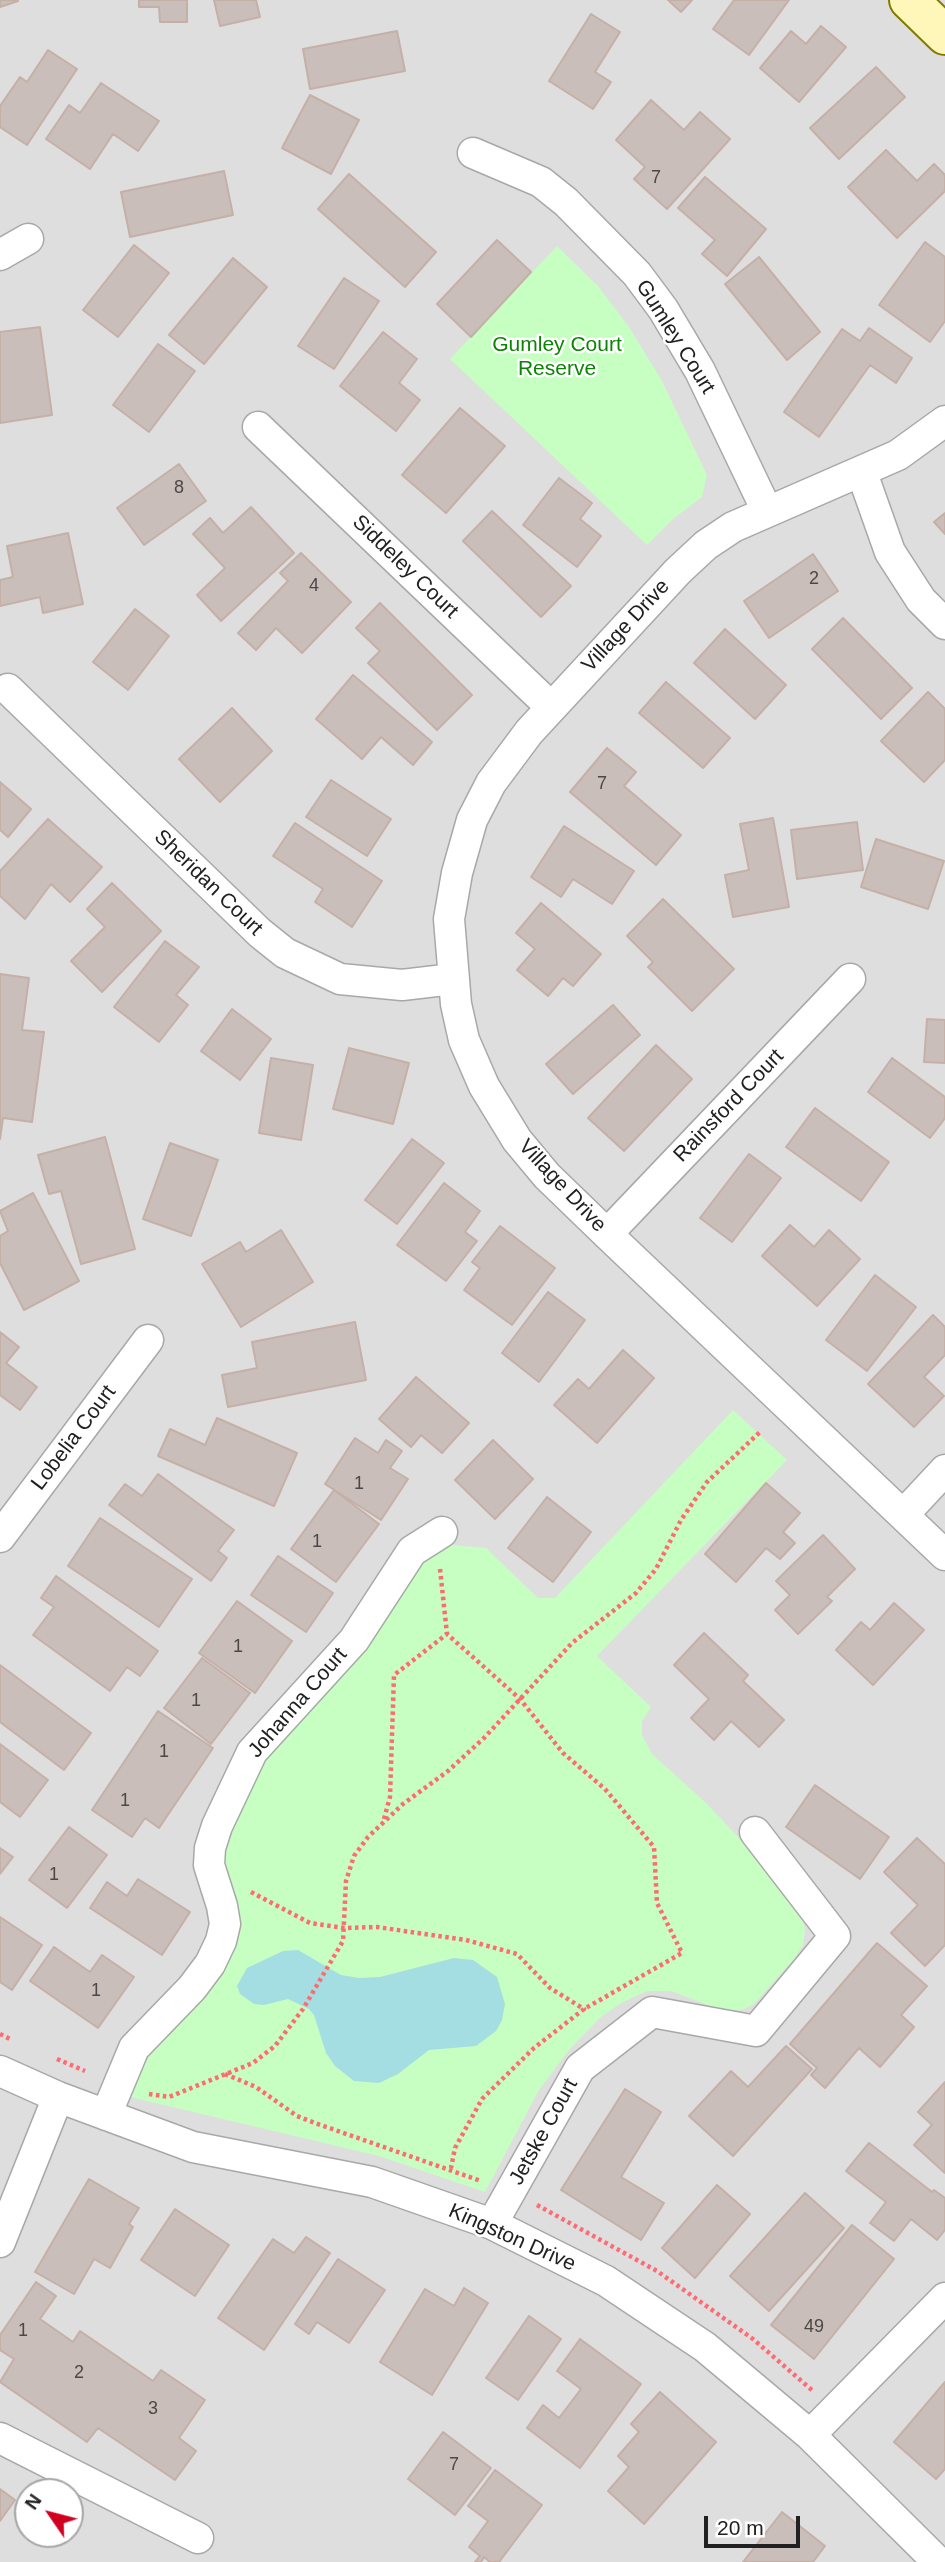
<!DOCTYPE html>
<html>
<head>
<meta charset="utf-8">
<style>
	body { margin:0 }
	#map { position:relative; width:945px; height:2562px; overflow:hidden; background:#f2ede7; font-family:Arial,sans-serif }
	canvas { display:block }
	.north { position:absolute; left:14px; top:2478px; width:70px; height:70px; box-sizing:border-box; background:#fff; border:2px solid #a6a6a6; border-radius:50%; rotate:305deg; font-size:19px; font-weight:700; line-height:28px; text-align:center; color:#212121 }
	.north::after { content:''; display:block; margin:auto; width:24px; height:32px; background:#d20020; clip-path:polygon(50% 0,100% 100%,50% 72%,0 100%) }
	.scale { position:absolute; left:704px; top:2516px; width:96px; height:32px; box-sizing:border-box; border:4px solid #212121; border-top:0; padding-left:9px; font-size:21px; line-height:24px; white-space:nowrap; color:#212121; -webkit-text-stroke:5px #fff; paint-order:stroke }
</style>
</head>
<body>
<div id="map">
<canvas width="945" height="2562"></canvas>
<div class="north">N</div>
<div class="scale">20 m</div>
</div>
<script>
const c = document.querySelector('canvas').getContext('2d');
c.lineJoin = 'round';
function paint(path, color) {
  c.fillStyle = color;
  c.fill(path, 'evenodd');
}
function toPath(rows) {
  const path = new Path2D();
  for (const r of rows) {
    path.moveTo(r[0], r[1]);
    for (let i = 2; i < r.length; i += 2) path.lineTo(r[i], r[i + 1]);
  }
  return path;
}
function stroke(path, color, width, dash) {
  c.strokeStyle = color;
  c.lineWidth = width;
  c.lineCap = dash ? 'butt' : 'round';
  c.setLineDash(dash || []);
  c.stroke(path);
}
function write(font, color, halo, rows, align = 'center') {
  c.font = font + ' Arial,sans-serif';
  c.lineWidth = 5;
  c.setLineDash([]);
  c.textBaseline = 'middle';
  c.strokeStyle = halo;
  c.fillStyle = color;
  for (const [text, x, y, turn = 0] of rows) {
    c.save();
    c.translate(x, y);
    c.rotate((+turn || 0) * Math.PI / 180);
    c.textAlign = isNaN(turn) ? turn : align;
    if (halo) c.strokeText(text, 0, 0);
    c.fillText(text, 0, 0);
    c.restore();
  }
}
paint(toPath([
	[0,0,945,0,945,2562,0,2562],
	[28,2492,70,2492,70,2534,28,2534]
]), '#dfdede');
paint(toPath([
	[557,246,598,286,629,327,662,381,707,475,702,497,673,519,647,545,450,359],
	[733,1410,787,1460,597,1656,651,1707,642,1721,642,1735,652,1754,706,1803,790,1892,801,1911,805,1930,803,1945,794,1959,754,2004,742,2010,724,2011,671,1991,647,1991,621,2003,601,2017,569,2050,539,2090,485,2192,379,2156,126,2096,144,2057,229,1957,238,1936,238,1914,221,1872,226,1839,262,1759,279,1738,338,1680,422,1560,436,1551,453,1545,486,1548,538,1598,555,1598]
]), '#c7fec2');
paint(toPath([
	[298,1950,341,1975,359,1978,380,1977,454,1958,473,1960,497,1977,505,2004,502,2020,496,2031,476,2046,429,2050,398,2074,379,2083,354,2081,335,2066,326,2053,314,2015,309,2009,288,1999,264,2005,254,2004,240,1994,237,1986,247,1968,283,1951]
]), '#a5dee2');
const building = toPath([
	[0,0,17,0,18,1,0,7,0,0],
	[139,0,187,0,187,22,160,22,159,7,139,7,139,0],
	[214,0,256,0,260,17,220,26,214,0],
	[668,0,692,0,681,12,668,0],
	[734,0,789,0,749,55,713,29,734,0],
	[591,14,620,32,595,72,611,82,593,109,549,81,591,14],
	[821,26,846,47,799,102,760,68,791,31,806,44,821,26],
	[397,31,405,71,310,89,303,49,397,31],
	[48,50,77,69,27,145,0,127,0,106,20,77,27,82,48,50],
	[876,67,905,97,839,159,810,128,876,67],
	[101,83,159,121,138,151,113,134,90,169,46,139,69,105,80,113,101,83],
	[310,95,359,120,331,174,282,148,310,95],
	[651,100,684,130,700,112,730,139,667,209,634,179,645,167,616,140,651,100],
	[886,150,917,181,934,164,945,175,945,191,897,238,848,187,886,150],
	[224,171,233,215,130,237,121,192,224,171],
	[349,174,436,252,405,287,318,209,349,174],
	[705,177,766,229,727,276,702,254,715,240,678,208,705,177],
	[497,240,531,272,471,337,437,304,497,240],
	[925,242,945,257,945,321,930,342,879,305,925,242],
	[134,245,169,273,118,337,83,310,134,245],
	[759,257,820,332,787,360,725,284,759,257],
	[233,258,267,287,204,364,169,335,233,258],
	[344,278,379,301,334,369,298,346,344,278],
	[40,327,52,415,0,423,0,332,40,327],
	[869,328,912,358,896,383,870,365,819,437,784,412,842,329,860,341,869,328],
	[383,332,417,359,399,383,420,400,396,431,340,386,383,332],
	[158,344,195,371,149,432,113,405,158,344],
	[460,408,505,446,446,513,402,475,460,408],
	[179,464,206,501,144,545,117,508,179,464],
	[559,478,592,503,580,519,601,536,577,567,523,525,559,478],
	[251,507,294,553,221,621,197,595,225,568,193,534,210,518,223,533,251,507],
	[492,511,571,586,541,617,463,541,492,511],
	[945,513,945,534,934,522,945,513],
	[68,533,83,604,43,613,40,597,0,606,0,580,13,577,7,546,68,533],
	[301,553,351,602,302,653,276,628,256,650,238,633,288,581,280,573,301,553],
	[813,554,838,591,769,638,744,601,813,554],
	[380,603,472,695,437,730,368,663,380,651,356,628,380,603],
	[135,609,169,636,128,690,93,662,135,609],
	[843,618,912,688,881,719,812,649,843,618],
	[725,629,786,685,755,719,694,663,725,629],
	[353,675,432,742,413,765,381,737,362,759,316,719,353,675],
	[666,682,730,738,703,768,639,713,666,682],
	[928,692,945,709,945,760,924,782,881,741,928,692],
	[232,708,272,751,220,802,179,759,232,708],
	[607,748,636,772,624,786,681,835,656,865,570,792,607,748],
	[331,780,391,819,367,856,306,817,331,780],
	[0,782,31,809,8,837,0,830,0,782],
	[773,818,789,907,733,917,725,875,749,870,740,824,773,818],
	[48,819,102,867,70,902,51,884,25,919,0,896,0,871,48,819],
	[857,822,863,870,797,879,791,830,857,822],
	[295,823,382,881,352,927,315,902,323,889,273,856,295,823],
	[564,826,634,871,612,904,573,879,561,897,531,877,564,826],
	[876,839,944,861,928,909,861,887,876,839],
	[112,883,161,931,102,992,71,961,105,927,87,909,112,883],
	[663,899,734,969,692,1011,648,967,653,962,627,936,663,899],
	[541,903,601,954,573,986,563,978,548,996,517,970,535,949,516,933,541,903],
	[165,941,199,967,176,995,188,1005,159,1042,114,1007,165,941],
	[0,974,29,978,22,1030,44,1032,32,1122,3,1118,0,1139,0,974],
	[613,1005,640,1035,573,1094,546,1064,613,1005],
	[232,1009,271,1039,240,1080,201,1051,232,1009],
	[927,1019,945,1020,945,1063,924,1062,927,1019],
	[656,1045,692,1079,624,1151,588,1118,656,1045],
	[349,1048,409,1063,393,1124,333,1109,349,1048],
	[271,1058,313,1065,301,1140,259,1133,271,1058],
	[892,1058,945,1097,945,1118,930,1138,868,1092,892,1058],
	[815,1108,889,1162,861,1201,786,1147,815,1108],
	[105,1137,135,1249,81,1264,61,1191,49,1194,38,1155,105,1137],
	[412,1139,444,1163,397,1224,365,1200,412,1139],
	[170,1143,218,1160,191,1236,143,1219,170,1143],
	[749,1154,781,1178,732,1242,700,1218,749,1154],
	[444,1183,480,1211,465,1232,477,1241,446,1281,397,1245,444,1183],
	[33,1193,79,1281,24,1310,0,1263,0,1236,8,1231,0,1211,33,1193],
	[790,1225,814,1247,829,1230,860,1259,817,1306,762,1256,790,1225],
	[500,1226,555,1268,512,1325,464,1290,480,1268,472,1262,500,1226],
	[281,1230,313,1282,241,1327,202,1264,240,1242,246,1252,281,1230],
	[875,1275,916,1307,867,1371,826,1340,875,1275],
	[548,1292,585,1320,539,1382,502,1353,548,1292],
	[933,1315,945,1327,945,1355,924,1377,944,1396,914,1427,868,1384,933,1315],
	[355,1322,366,1380,228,1407,222,1375,257,1368,252,1342,355,1322],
	[0,1332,19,1347,6,1363,37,1387,20,1410,0,1395,0,1332],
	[623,1350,654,1378,597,1443,554,1405,578,1379,589,1389,623,1350],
	[416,1377,469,1423,442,1453,421,1435,411,1447,379,1419,416,1377],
	[217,1418,297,1453,274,1506,158,1456,170,1429,205,1445,217,1418],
	[355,1438,378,1453,386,1440,402,1451,390,1468,408,1479,381,1520,325,1484,355,1438],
	[493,1440,533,1479,495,1519,455,1480,493,1440],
	[158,1474,234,1530,218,1551,227,1558,211,1581,109,1505,125,1484,142,1496,158,1474],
	[766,1483,800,1513,783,1532,795,1543,780,1559,766,1548,736,1582,705,1554,766,1483],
	[334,1490,379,1524,336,1582,291,1549,334,1490],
	[547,1497,591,1532,553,1582,508,1548,547,1497],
	[100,1518,192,1579,159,1627,68,1566,100,1518],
	[823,1535,855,1569,827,1597,832,1601,798,1634,775,1610,790,1595,776,1581,823,1535],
	[278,1556,333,1593,306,1632,251,1595,278,1556],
	[56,1576,158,1651,140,1676,127,1667,110,1691,33,1635,54,1607,41,1598,56,1576],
	[237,1601,292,1641,255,1693,199,1653,237,1601],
	[894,1603,924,1630,873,1685,836,1650,861,1622,870,1630,894,1603],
	[704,1633,748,1675,743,1681,784,1720,759,1747,731,1721,714,1740,691,1718,709,1699,674,1665,704,1633],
	[202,1658,250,1693,211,1744,164,1708,202,1658],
	[0,1665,91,1733,64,1770,0,1722,0,1665],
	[158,1711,213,1748,159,1828,145,1818,132,1837,92,1810,158,1711],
	[0,1744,48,1780,20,1817,0,1802,0,1744],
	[815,1785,889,1837,860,1879,786,1827,815,1785],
	[69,1827,107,1855,67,1908,29,1880,69,1827],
	[917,1838,945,1864,945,1945,925,1966,891,1933,918,1905,884,1872,917,1838],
	[0,1848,13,1857,0,1874,0,1848],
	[138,1879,190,1912,162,1955,90,1908,107,1882,127,1896,138,1879],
	[0,1917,42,1945,12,1990,0,1982,0,1917],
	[877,1943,927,1986,901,2015,914,2027,880,2067,859,2048,825,2088,811,2075,817,2068,790,2044,877,1943],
	[54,1947,90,1972,102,1955,134,1977,98,2028,30,1981,54,1947],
	[786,2046,812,2069,733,2156,689,2116,731,2071,748,2087,786,2046],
	[945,2082,945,2173,914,2145,932,2125,918,2112,945,2082],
	[625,2089,661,2112,621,2177,664,2203,641,2240,561,2190,625,2089],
	[869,2143,932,2192,934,2190,945,2198,945,2230,937,2240,911,2219,894,2241,870,2223,886,2202,846,2171,869,2143],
	[89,2179,139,2208,129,2224,133,2227,110,2268,94,2259,74,2294,35,2272,89,2179],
	[717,2185,750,2214,695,2278,662,2248,717,2185],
	[805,2193,844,2228,769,2311,730,2276,805,2193],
	[175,2209,229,2245,195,2296,141,2260,175,2209],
	[852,2225,894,2259,814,2359,771,2325,852,2225],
	[306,2237,330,2253,264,2350,218,2318,273,2239,294,2253,306,2237],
	[338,2259,385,2290,349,2343,317,2322,309,2334,295,2324,338,2259],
	[36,2282,56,2296,40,2319,73,2342,80,2331,153,2381,161,2370,205,2400,179,2438,196,2451,175,2480,98,2428,87,2442,0,2382,14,2359,0,2350,0,2335,36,2282],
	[464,2288,488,2303,432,2395,380,2362,425,2289,454,2306,464,2288],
	[529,2316,561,2339,518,2400,486,2378,529,2316],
	[580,2339,641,2384,580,2468,527,2428,543,2405,559,2418,581,2389,557,2371,580,2339],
	[945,2382,945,2469,936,2479,894,2442,945,2382],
	[660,2392,716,2442,644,2524,608,2491,629,2467,618,2456,639,2432,631,2424,660,2392],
	[443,2432,491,2468,455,2515,408,2479,443,2432],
	[495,2470,542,2505,499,2562,490,2562,484,2557,481,2562,475,2562,480,2556,469,2547,488,2521,468,2506,495,2470],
	[0,2489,15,2500,0,2521,0,2489],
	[782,2512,825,2546,813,2562,743,2562,782,2512]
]);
paint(building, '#cabeba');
stroke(building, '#c5b0a8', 2);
const street = toPath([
	[473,153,541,182,566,202,637,274,663,309,700,371,767,511],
	[0,255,28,239],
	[945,421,898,455,733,527,706,545,678,571,529,732,491,783,472,820,457,873,449,919,456,1004,464,1040,484,1086,517,1140,547,1176,607,1234,945,1555],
	[258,427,551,707],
	[862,473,890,552,921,600,945,624],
	[8,689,260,933,285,953,340,979,402,985,453,979],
	[607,1234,850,979],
	[903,1515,945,1470],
	[0,1537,148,1340],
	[0,2071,58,2097,193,2147,372,2182,492,2224,606,2281,705,2347,810,2435,938,2562],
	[106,2115,134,2048,192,1988,210,1964,221,1941,225,1924,222,1906,209,1865,210,1848,217,1826,252,1752,354,1640,412,1551,442,1532],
	[492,2224,580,2068,652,2012,756,2031,835,1936,755,1832],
	[0,2242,58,2097],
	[810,2435,945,2298],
	[0,2438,198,2538]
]);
const secondary = toPath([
	[909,0,945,35]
]);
stroke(street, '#a8a8a8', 33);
stroke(secondary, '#807b00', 42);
stroke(toPath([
	[440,1569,447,1634],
	[384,1819,390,1797,394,1675,447,1634,520,1699,563,1753,605,1789,654,1847,657,1903,682,1953,584,2009],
	[251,1892,310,1923,345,1928,377,1927,466,1940,517,1954,550,1988,584,2009,534,2048,482,2099,455,2148,451,2168],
	[0,2034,10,2039],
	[57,2059,85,2071],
	[225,2074,256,2087,297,2116,315,2123,481,2181],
	[149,2094,169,2097,253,2063,275,2046,303,2009,343,1941,346,1881,354,1856,368,1837,403,1804,448,1771,484,1738,572,1643,636,1593,656,1569,681,1520,707,1482,761,1431],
	[537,2205,657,2271,753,2339,813,2391]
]), '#ff6b72', 4.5, [3.5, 3.5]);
stroke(street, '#fff', 30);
stroke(secondary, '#fef7b9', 38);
write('18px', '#4b4847', null, [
	["7",656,178],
	["8",179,488],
	["2",814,579],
	["4",314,586],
	["7",602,784],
	["1",359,1484],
	["1",317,1542],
	["1",238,1647],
	["1",196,1701],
	["1",164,1752],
	["1",125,1801],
	["1",54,1875],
	["1",96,1991],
	["49",814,2327],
	["1",23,2331],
	["2",79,2373],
	["3",153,2409],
	["7",454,2465]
]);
write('21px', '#212121', '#fff', [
	["Gumley Court",675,337,58],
	["Siddeley Court",405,567,44],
	["Village Drive",626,626,-47],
	["Sheridan Court",208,883,44],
	["Rainsford Court",729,1106,-46],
	["Village Drive",562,1186,47],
	["Lobelia Court",74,1438,-53],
	["Johanna Court",298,1703,-49],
	["Jetske Court",544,2132,-61],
	["Kingston Drive",512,2238,24]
]);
write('21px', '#0c8504', '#fff', [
	["Gumley Court",557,345],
	["Reserve",557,369]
]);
</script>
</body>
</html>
